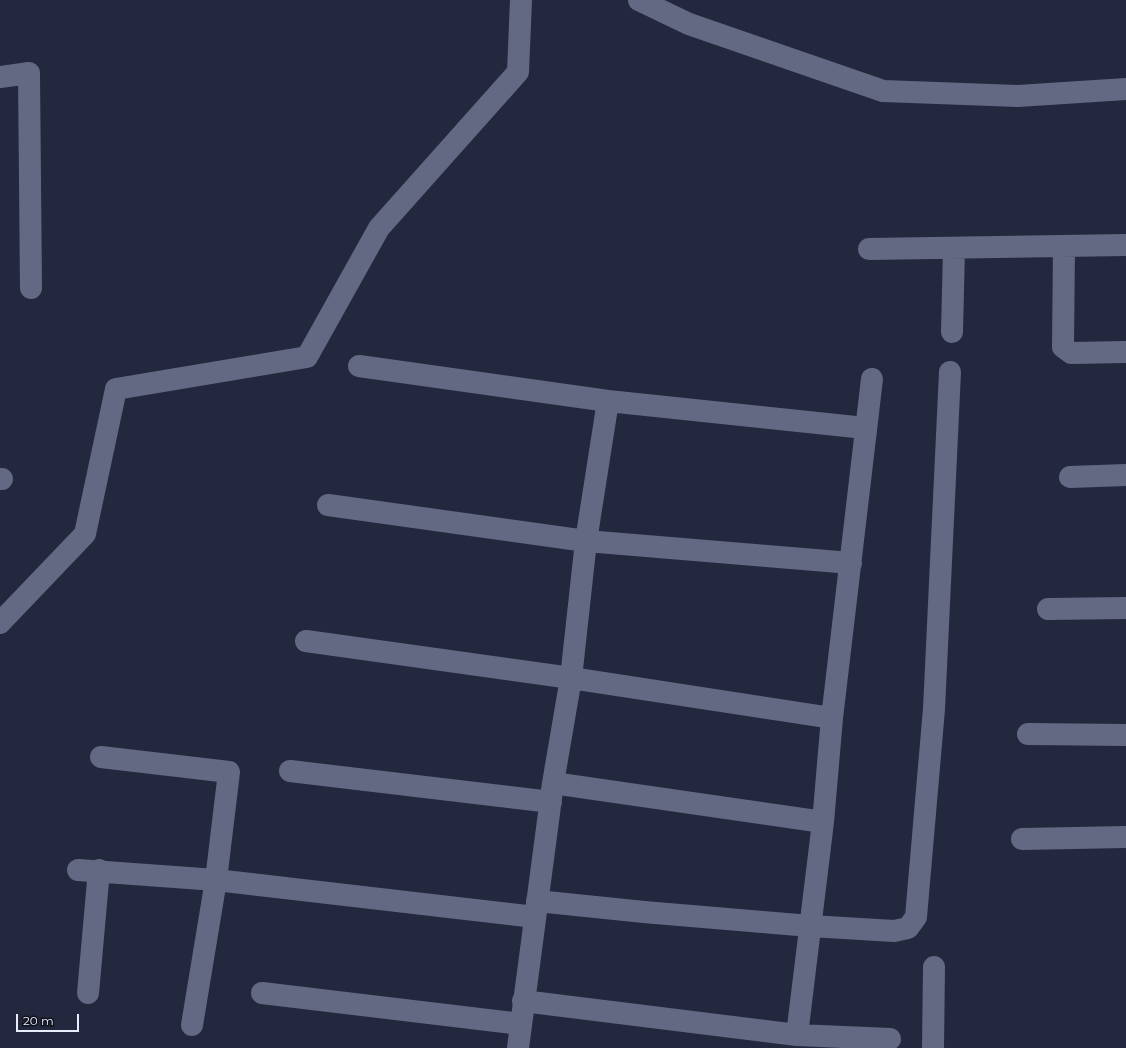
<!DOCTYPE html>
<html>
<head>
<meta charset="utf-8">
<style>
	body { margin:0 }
	#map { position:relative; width:1126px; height:1048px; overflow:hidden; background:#24283e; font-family:Montserrat,sans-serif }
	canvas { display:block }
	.scale { position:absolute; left:16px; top:1014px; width:63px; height:18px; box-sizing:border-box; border:2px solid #e9edfb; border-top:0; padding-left:5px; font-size:12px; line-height:14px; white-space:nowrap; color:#e9edfb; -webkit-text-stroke:3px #10121b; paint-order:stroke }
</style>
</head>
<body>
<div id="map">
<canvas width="1126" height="1048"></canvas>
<div class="scale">20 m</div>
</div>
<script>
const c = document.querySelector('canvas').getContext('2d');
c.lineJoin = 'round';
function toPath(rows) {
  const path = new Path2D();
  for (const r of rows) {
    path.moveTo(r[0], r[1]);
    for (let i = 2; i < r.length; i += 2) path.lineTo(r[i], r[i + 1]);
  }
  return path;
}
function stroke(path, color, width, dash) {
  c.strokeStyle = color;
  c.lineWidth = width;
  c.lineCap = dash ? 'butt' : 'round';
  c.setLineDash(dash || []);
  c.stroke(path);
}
stroke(toPath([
	[639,0,689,24,883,91,1018,96,1126,89],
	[0,77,29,73,31,288],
	[1064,246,1063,347,1071,353,1126,352],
	[869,249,1126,245],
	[952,332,954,248],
	[359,366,608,401,586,541,571,678,553,783,518,1048],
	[608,401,865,428],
	[1070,477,1126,475],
	[0,479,2,479],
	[328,505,586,541,851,563],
	[1048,609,1126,608],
	[0,623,85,534,116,389,307,357,379,228,518,72,521,0],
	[306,641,571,678,832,718],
	[1028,734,1126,735],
	[101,757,229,772,216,880,192,1025],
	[290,771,551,802],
	[553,783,823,822],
	[1022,839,1126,837],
	[78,870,216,880,535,917],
	[537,901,644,912,810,926,894,931,908,928,916,917,934,709,950,372],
	[88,993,99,870],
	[262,993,521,1024],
	[523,1001,797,1035,890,1039],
	[797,1035,823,822,832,718,872,379],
	[933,1048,934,967]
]), '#646983', 22);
</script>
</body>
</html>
